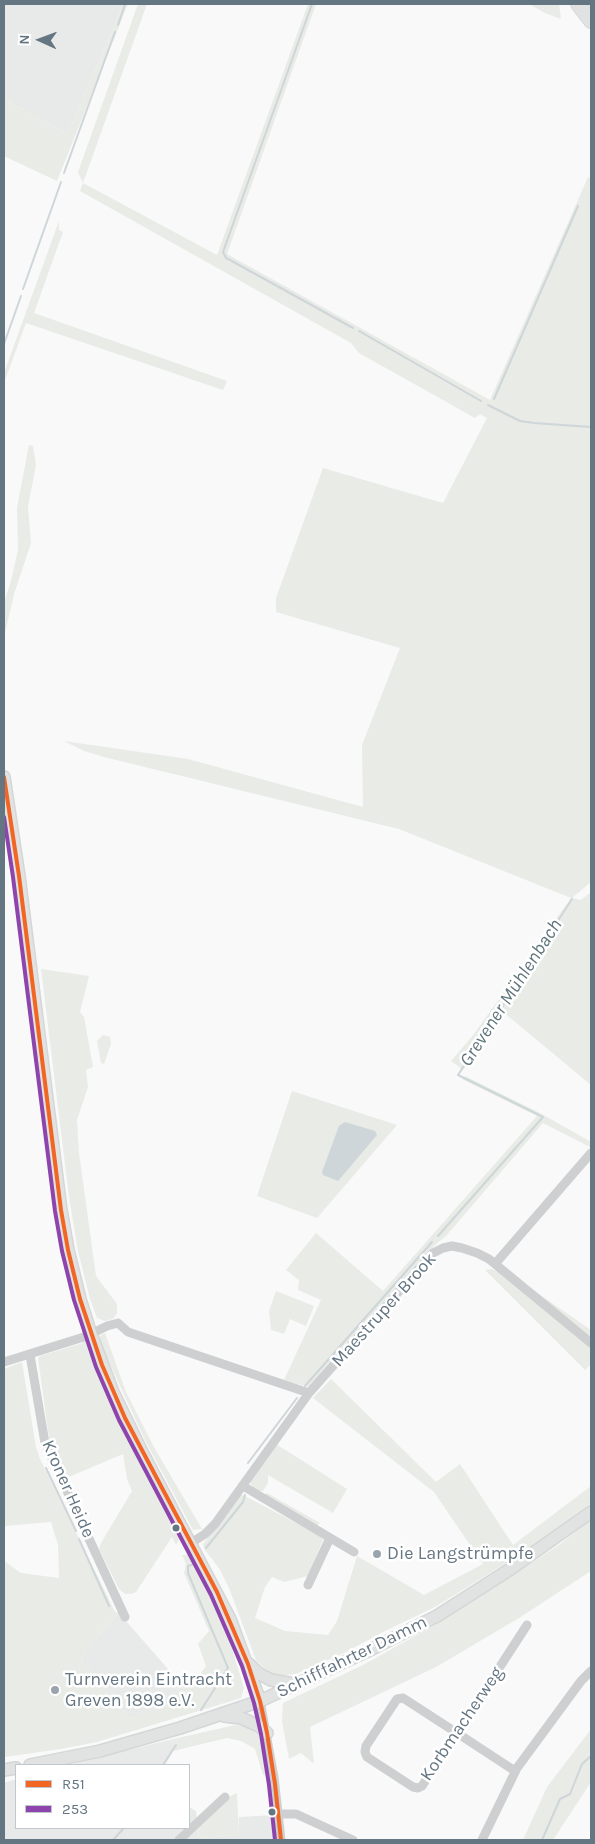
<!DOCTYPE html>
<html>
<head>
<meta charset="utf-8">
<style>
	body { margin:0 }
	#map { position:relative; width:595px; height:1844px; overflow:hidden; background:#f9f9f9; font-family:Karla,sans-serif }
	canvas { display:block }
	.frame { position:absolute; inset:0; border:5px solid #657683; pointer-events:none }
	.legend { position:absolute; left:15px; top:1764px; width:175px; height:65px; box-sizing:border-box; background:#fff; border:1px solid #c1c8cd; margin:0; padding:6px 9px; list-style:none; font-size:15px; color:#657683 }
	.legend li { display:flex; align-items:center; gap:10px; height:25px }
	.legend b { width:25px; border:1px solid #c1c8cd }
	.north { position:absolute; left:15px; top:15px; width:50px; height:50px; -webkit-text-stroke:4px #fff; paint-order:stroke; rotate:272deg; font-size:14px; font-weight:700; line-height:20px; text-align:center; color:#657683 }
	.north::after { content:''; display:block; margin:auto; width:18px; height:22px; background:#657683; clip-path:polygon(50% 0,100% 100%,50% 72%,0 100%) }
</style>
</head>
<body>
<div id="map">
<canvas width="595" height="1844"></canvas>
<div class="frame"></div>
<ul class="legend">
<li><b style="height:6px;background:#f26522"></b>R51</li>
<li><b style="height:6px;background:#8e44ad"></b>253</li>
</ul>
<div class="north">N</div>
</div>
<script>
const c = document.querySelector('canvas').getContext('2d');
c.lineJoin = 'round';
function paint(path, color) {
  c.fillStyle = color;
  c.fill(path, 'evenodd');
}
function toPath(rows) {
  const path = new Path2D();
  for (const r of rows) {
    path.moveTo(r[0], r[1]);
    for (let i = 2; i < r.length; i += 2) path.lineTo(r[i], r[i + 1]);
  }
  return path;
}
function stroke(path, color, width, dash) {
  c.strokeStyle = color;
  c.lineWidth = width;
  c.lineCap = dash ? 'butt' : 'round';
  c.setLineDash(dash || []);
  c.stroke(path);
}
function write(font, color, halo, rows, align = 'center') {
  c.font = font + ' Karla,sans-serif';
  c.lineWidth = 5;
  c.setLineDash([]);
  c.textBaseline = 'middle';
  c.strokeStyle = halo;
  c.fillStyle = color;
  for (const [text, x, y, turn = 0] of rows) {
    c.save();
    c.translate(x, y);
    c.rotate((+turn || 0) * Math.PI / 180);
    c.textAlign = isNaN(turn) ? turn : align;
    if (halo) c.strokeText(text, 0, 0);
    c.fillText(text, 0, 0);
    c.restore();
  }
}
paint(toPath([
	[4,4,123,4,68,134,4,99],
	[119,1613,182,1685,160,1706,130,1718,82,1662,86,1650],
	[169,1740,178,1743,165,1765,68,1765],
	[16,1779,16,1828,189,1828,189,1807,196,1811,199,1838,239,1835,239,1817,275,1815,277,1840,4,1840,4,1783]
]), '#e8e9e9');
paint(toPath([
	[123,4,128,4,57,181,4,156,4,99,68,134],
	[138,4,147,4,83,183,217,255,308,4,316,4,227,254,490,400,588,177,591,178,591,882,572,898,581,900,591,892,591,1085,502,1011,463,1070,451,1061,474,1034,571,898,399,829,108,758,84,751,64,741,188,759,363,807,362,745,400,648,276,612,276,598,323,468,443,503,487,418,480,414,475,418,359,353,351,343,80,191,83,183,78,172],
	[529,4,559,4,561,19,545,13],
	[59,221,59,230,63,232,34,313,227,381,223,390,26,323,4,383,4,373],
	[29,445,33,446,36,465,28,506,31,543,14,594,4,638,4,603,11,581,18,550,17,508],
	[41,969,89,976,80,1012,84,1017,93,1067,86,1070,88,1087,77,1120,79,1153,96,1276,117,1304,117,1313,113,1319,105,1321,97,1318,90,1299,78,1251,69,1197],
	[103,1035,110,1037,111,1044,104,1064,101,1063,97,1041],
	[465,1076,540,1113,591,1142,591,1146,590,1147,543,1123,446,1236,435,1245,309,1387,284,1380,321,1300,298,1290,299,1280,286,1270,316,1233,383,1291,537,1116,462,1079],
	[292,1091,397,1125,317,1218,257,1196],
	[492,1269,526,1285,591,1330,591,1364,585,1370,485,1270],
	[276,1291,314,1306,306,1326,290,1319,284,1334,271,1330,269,1311],
	[105,1333,126,1392,155,1449,202,1529,193,1530,145,1440,99,1340,101,1335],
	[83,1341,86,1341,88,1343,100,1376,179,1539,176,1545,172,1537,136,1592,131,1594,125,1594,119,1589,99,1549,101,1543,132,1491,127,1479,123,1454,64,1479,50,1445,38,1358,40,1356,83,1343],
	[22,1362,36,1447,40,1459,115,1612,119,1613,86,1650,82,1662,130,1718,160,1706,182,1685,193,1685,206,1666,198,1644,209,1631,184,1573,186,1564,182,1555,188,1555,200,1567,223,1620,244,1688,241,1698,97,1742,61,1749,4,1757,4,1561,21,1573,59,1578,58,1545,51,1522,4,1526,4,1369],
	[331,1379,436,1482,460,1464,513,1545,591,1486,591,1503,519,1555,435,1607,385,1631,346,1652,296,1674,277,1676,263,1667,256,1660,229,1588,219,1568,204,1549,203,1544,241,1494,321,1536,323,1540,308,1576,284,1582,272,1577,265,1587,255,1618,285,1631,328,1635,337,1621,357,1556,424,1595,483,1564,434,1492,313,1398],
	[276,1444,347,1489,333,1513,268,1475,268,1483,263,1491,257,1491,251,1485,250,1480],
	[267,1493,320,1523,316,1526,265,1495],
	[591,1519,591,1571,519,1618,436,1667,310,1727,314,1764,301,1753,289,1759,282,1721,283,1703,363,1665,442,1621,559,1545],
	[235,1725,247,1726,260,1736,267,1750,270,1776,263,1775,255,1749,241,1741,227,1738,173,1751,178,1743,169,1740],
	[591,1729,591,1782,553,1840,523,1840,547,1787],
	[237,1793,239,1835,199,1838,198,1825,229,1797]
]), '#e8ebe6');
paint(toPath([
	[345,1122,375,1131,377,1135,338,1181,323,1175,322,1172,339,1126]
]), '#ced6d9');
stroke(toPath([
	[312,4,223,252,226,258,230,260,353,328],
	[118,25,125,4],
	[64,173,115,32],
	[23,289,61,182],
	[359,331,481,401],
	[4,344,21,296],
	[494,399,578,206],
	[488,405,520,421,534,423,591,427],
	[438,1236,543,1117,458,1075,572,899],
	[305,1386,432,1242],
	[248,1463,297,1398],
	[46,1468,76,1531],
	[79,1539,109,1606],
	[206,1548,243,1502,245,1495],
	[194,1564,188,1566,188,1573,228,1668,201,1710],
	[163,1765,176,1745],
	[113,1840,124,1828],
	[542,1840,560,1799,570,1794,582,1764,591,1756]
]), '#ced6d9', 2);
const major = toPath([
	[4,777,19,876,61,1210,68,1250,80,1299,91,1334,113,1392,141,1450,230,1619,260,1701],
	[249,1664,258,1673,271,1680,295,1684],
	[224,1716,241,1718,259,1726,267,1733],
	[30,1765,100,1751,180,1728,260,1701,368,1651,437,1616,512,1568,591,1512],
	[4,1770,16,1768]
]);
const highway = toPath([
	[578,4,591,21]
]);
stroke(major, '#d5d6d7', 14);
stroke(highway, '#d5d6d6', 16);
stroke(toPath([
	[495,1264,591,1153],
	[30,1355,45,1443,125,1617],
	[4,1362,87,1336,107,1326,118,1323,128,1332,309,1393],
	[243,1486,354,1552],
	[191,1543,205,1534,215,1524,309,1393,433,1253,443,1248,452,1246,462,1248,477,1253,489,1259,591,1343],
	[308,1585,330,1538],
	[260,1701,274,1777,281,1840],
	[515,1771,457,1733,403,1698,397,1699,366,1746,365,1752,367,1757,413,1787,418,1788,422,1786,457,1733,527,1625],
	[278,1814,296,1814,353,1840],
	[179,1840,225,1797],
	[482,1840,517,1768,581,1681,591,1671]
]), '#cecfd0', 9);
stroke(major, '#e1e2e2', 11);
stroke(highway, '#e1e2e2', 14);
stroke(toPath([
	[4,777,19,876,61,1210,68,1250,80,1299,102,1365,125,1418,217,1592,248,1664,260,1701,267,1733,275,1784,281,1840]
]), '#f26522', 4);
stroke(toPath([
	[4,817,13,877,55,1211,62,1251,74,1300,96,1367,119,1420,211,1595,242,1666,254,1703,261,1734,269,1785,275,1840]
]), '#8e44ad', 4);
for (const [x, y, r, color] of [
	[176,1528,4.5,"#657683"],
	[377,1554,5,"#99a4ac"],
	[55,1690,5,"#99a4ac"],
	[272,1812,4.5,"#657683"]
]) {
  const dot = new Path2D();
  dot.arc(x, y, r, 0, 2 * Math.PI);
  c.fillStyle = color;
  c.fill(dot);
  stroke(dot, '#fff', 2);
}
write('18px', '#657683', '#fff', [
	["Maestruper Brook",384,1310,-48],
	["Kroner Heide",68,1489,66],
	["Schifffahrter Damm",352,1657,-26],
	["Korbmacherweg",462,1724,-56]
]);
write('18px', '#657683', '#fff', [
	["Die Langstrümpfe",387,1554],
	["Turnverein Eintracht",65,1680],
	["Greven 1898 e.V.",65,1701]
], 'left');
write('italic 19px', '#60757c', '#fff', [
	["Grevener Mühlenbach",511,993,-57]
]);
</script>
</body>
</html>
